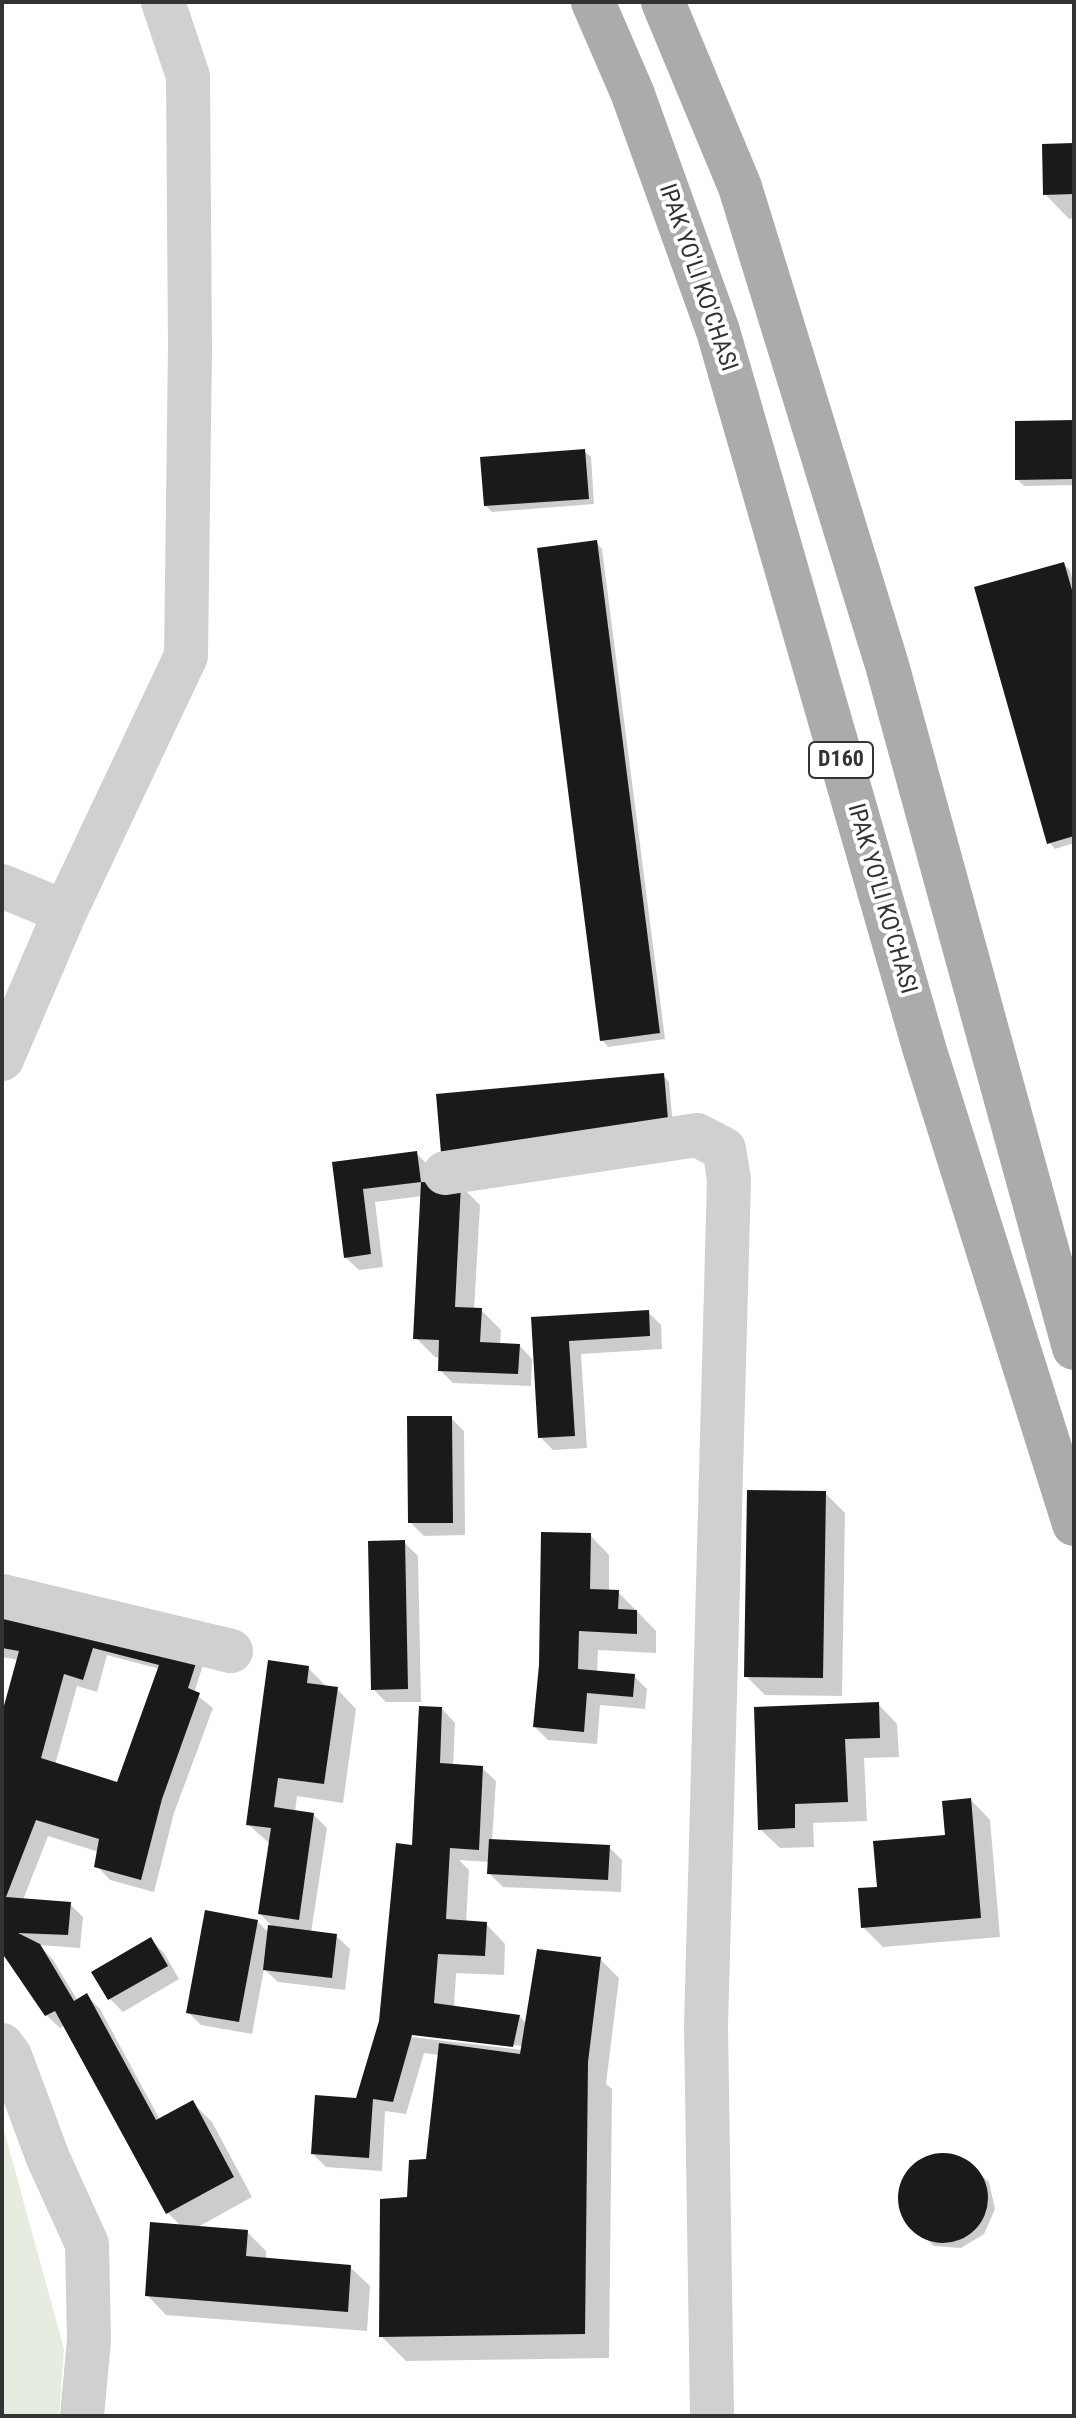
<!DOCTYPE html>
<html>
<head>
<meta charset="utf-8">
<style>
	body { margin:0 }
	#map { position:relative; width:1076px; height:2418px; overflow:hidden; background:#fff; font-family:"Roboto Condensed",sans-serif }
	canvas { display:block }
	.frame { position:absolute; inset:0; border:4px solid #333; pointer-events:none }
</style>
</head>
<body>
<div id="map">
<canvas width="1076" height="2418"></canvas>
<div class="frame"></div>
</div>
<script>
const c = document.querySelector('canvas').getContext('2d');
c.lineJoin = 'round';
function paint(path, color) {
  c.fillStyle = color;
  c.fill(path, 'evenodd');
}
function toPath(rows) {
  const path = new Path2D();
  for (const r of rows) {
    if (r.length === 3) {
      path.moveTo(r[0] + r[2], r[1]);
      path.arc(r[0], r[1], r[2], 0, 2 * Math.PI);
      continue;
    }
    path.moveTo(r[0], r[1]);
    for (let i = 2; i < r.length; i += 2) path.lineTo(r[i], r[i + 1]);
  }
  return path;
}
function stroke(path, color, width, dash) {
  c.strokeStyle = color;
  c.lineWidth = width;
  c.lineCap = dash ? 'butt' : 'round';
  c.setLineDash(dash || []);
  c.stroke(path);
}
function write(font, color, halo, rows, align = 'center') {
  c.font = font + ' "Roboto Condensed",sans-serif';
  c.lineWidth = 8;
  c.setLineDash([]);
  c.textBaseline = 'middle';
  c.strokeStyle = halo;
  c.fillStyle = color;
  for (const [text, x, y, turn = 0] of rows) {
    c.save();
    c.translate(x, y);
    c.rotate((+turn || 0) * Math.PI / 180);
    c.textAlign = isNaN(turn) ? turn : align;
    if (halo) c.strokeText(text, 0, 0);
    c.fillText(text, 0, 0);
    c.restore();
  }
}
paint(toPath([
	[2,2123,64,2349,59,2416,2,2416]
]), '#e6ecdf');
paint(toPath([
	[1074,145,1074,218,1069,219,1045,194],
	[1074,422,1074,485,1024,486,1017,479],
	[584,451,591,457,594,504,492,512,486,506],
	[596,542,602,549,665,1039,608,1047,602,1040],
	[1063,564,1070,570,1074,586,1074,843,1055,849,1049,842],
	[663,1075,669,1082,674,1137,439,1096],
	[417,1154,430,1167,461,1186,480,1205,474,1310,481,1310,501,1330,500,1345,519,1345,532,1359,531,1386,453,1383,440,1370,441,1358,435,1357,416,1338,422,1196,375,1202,383,1267,359,1270,345,1257,334,1163],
	[648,1312,661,1325,662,1349,581,1354,587,1448,553,1450,540,1437,533,1319],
	[451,1418,464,1431,465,1535,424,1536,410,1522],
	[825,1493,845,1513,842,1696,765,1695,746,1676],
	[590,1535,609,1555,609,1592,618,1592,656,1631,656,1653,598,1650,597,1672,634,1676,647,1689,645,1709,600,1705,597,1744,548,1740,535,1727],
	[404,1542,418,1556,421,1702,386,1702,373,1689],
	[2,1607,203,1665,194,1693,213,1708,174,1813,154,1892,110,1880,97,1866,99,1852,48,1836,23,1900,70,1904,83,1917,80,1948,39,1945,53,1960,78,2001,87,1996,100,2009,160,2120,192,2102,212,2122,252,2197,196,2228,247,2232,266,2251,266,2260,350,2267,370,2286,367,2331,166,2315,147,2295,181,2226,168,2213,65,2025,60,2028,46,2015,12,1962,2,1956,2,1717,18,1660,2,1657],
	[107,1655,160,1669,118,1784,55,1765,77,1686,97,1692],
	[308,1668,328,1688,337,1689,356,1709,343,1803,297,1796,295,1812,314,1815,327,1828,311,1933,336,1936,350,1949,345,1990,278,1982,264,1969,252,2034,201,2025,188,2012,257,1921,269,1933,274,1928,260,1914,270,1844,248,1824],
	[878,1704,897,1724,899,1757,864,1758,867,1821,813,1823,814,1847,780,1848,760,1829,756,1709],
	[442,1709,455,1723,453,1766,482,1768,496,1781,492,1841,609,1847,622,1860,621,1892,503,1887,489,1873,490,1862,459,1860,469,1870,466,1923,486,1924,505,1944,504,1975,456,1973,454,2008,519,2016,527,2024,600,1959,619,1978,606,2084,612,2089,609,2358,406,2361,381,2336,409,2199,428,2161,440,2055,424,2053,406,2114,385,2111,382,2171,326,2167,313,2154,357,2100,382,2020],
	[407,2033,523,2046,523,2050,411,2037],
	[971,1800,990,1820,1000,1937,883,1947,863,1927,879,1888,947,1837],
	[150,1939,164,1953,179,1979,123,2012,110,1999,94,1973],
	[933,2155,960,2157,989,2182,995,2209,984,2234,961,2248,934,2246,906,2221,899,2194,909,2169]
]), '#0003');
paint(toPath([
	[1074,143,1074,194,1043,195,1042,144],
	[1074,420,1074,479,1015,480,1015,421],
	[585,449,589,499,484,506,480,457],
	[597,540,660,1033,600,1041,537,548],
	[1064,562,1074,597,1074,836,1047,844,974,587],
	[664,1073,669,1131,441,1153,436,1094],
	[417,1151,421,1182,363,1189,371,1254,344,1258,332,1162],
	[421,1182,461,1184,455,1307,482,1308,480,1342,520,1344,518,1374,438,1371,439,1340,413,1339],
	[649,1310,650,1336,569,1341,575,1436,538,1438,531,1317],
	[407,1416,452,1416,453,1523,408,1523],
	[747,1490,826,1491,823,1678,744,1677],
	[541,1532,591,1533,590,1589,619,1590,618,1609,637,1610,637,1634,579,1631,578,1669,635,1674,633,1697,587,1693,584,1732,533,1727,539,1665],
	[405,1540,408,1689,371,1690,368,1541],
	[2,1605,198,1657,188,1688,200,1693,162,1799,141,1880,94,1867,99,1839,36,1820,6,1897,71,1902,68,1935,18,1933,40,1944,74,2001,87,1993,156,2120,193,2100,234,2177,166,2214,55,2011,45,2016,2,1953,2,1713,19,1651,2,1648],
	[93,1648,159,1665,117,1782,41,1758,64,1674,83,1680],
	[268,1660,309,1666,307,1683,338,1687,324,1784,278,1778,274,1807,314,1813,299,1920,258,1914,271,1828,246,1825],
	[879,1702,880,1738,845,1739,848,1802,795,1804,795,1828,758,1830,754,1707],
	[419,1706,442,1707,440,1763,483,1766,479,1850,450,1848,446,1919,487,1922,485,1956,438,1954,434,2003,520,2015,513,2047,412,2035,393,2102,373,2099,369,2158,311,2154,315,2095,356,2098,379,2021,396,1843,412,1845],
	[971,1798,981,1918,861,1928,858,1888,877,1887,873,1841,945,1835,942,1801],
	[489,1839,610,1845,608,1880,487,1874],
	[205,1910,258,1920,239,2022,186,2013],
	[268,1925,337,1934,332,1978,263,1970],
	[151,1937,168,1966,108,2000,91,1972],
	[537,1949,601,1957,588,2062,585,2334,379,2337,380,2199,407,2197,409,2160,426,2159,439,2043,520,2054],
	[943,2198,45],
	[150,2222,248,2230,246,2256,351,2265,348,2312,145,2296]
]), '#1a1a1a');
stroke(toPath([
	[2,886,65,912],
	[2,1059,65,912,186,656,190,348,188,76,163,2],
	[445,1173,697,1135,724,1149,729,1179,706,2026,712,2416],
	[2,1596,231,1651],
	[2,2045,10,2056,48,2158,87,2244,89,2340,82,2416]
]), '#d0d0d0', 44);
stroke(toPath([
	[593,2,632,92,718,331,925,1051,1074,1524],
	[663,2,740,187,887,665,1074,1348]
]), '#ababab', 44);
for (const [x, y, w] of [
	[841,760,64]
]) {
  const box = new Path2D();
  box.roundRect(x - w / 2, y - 18, w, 36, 6);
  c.fillStyle = '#fff';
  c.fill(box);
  stroke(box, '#333', 2);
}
write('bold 22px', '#333', null, [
	["D160",841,760]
]);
write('24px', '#333', '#fff', [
	["IPAK YO'LI KO'CHASI",697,278,71],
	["IPAK YO'LI KO'CHASI",881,899,74]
]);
</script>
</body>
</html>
